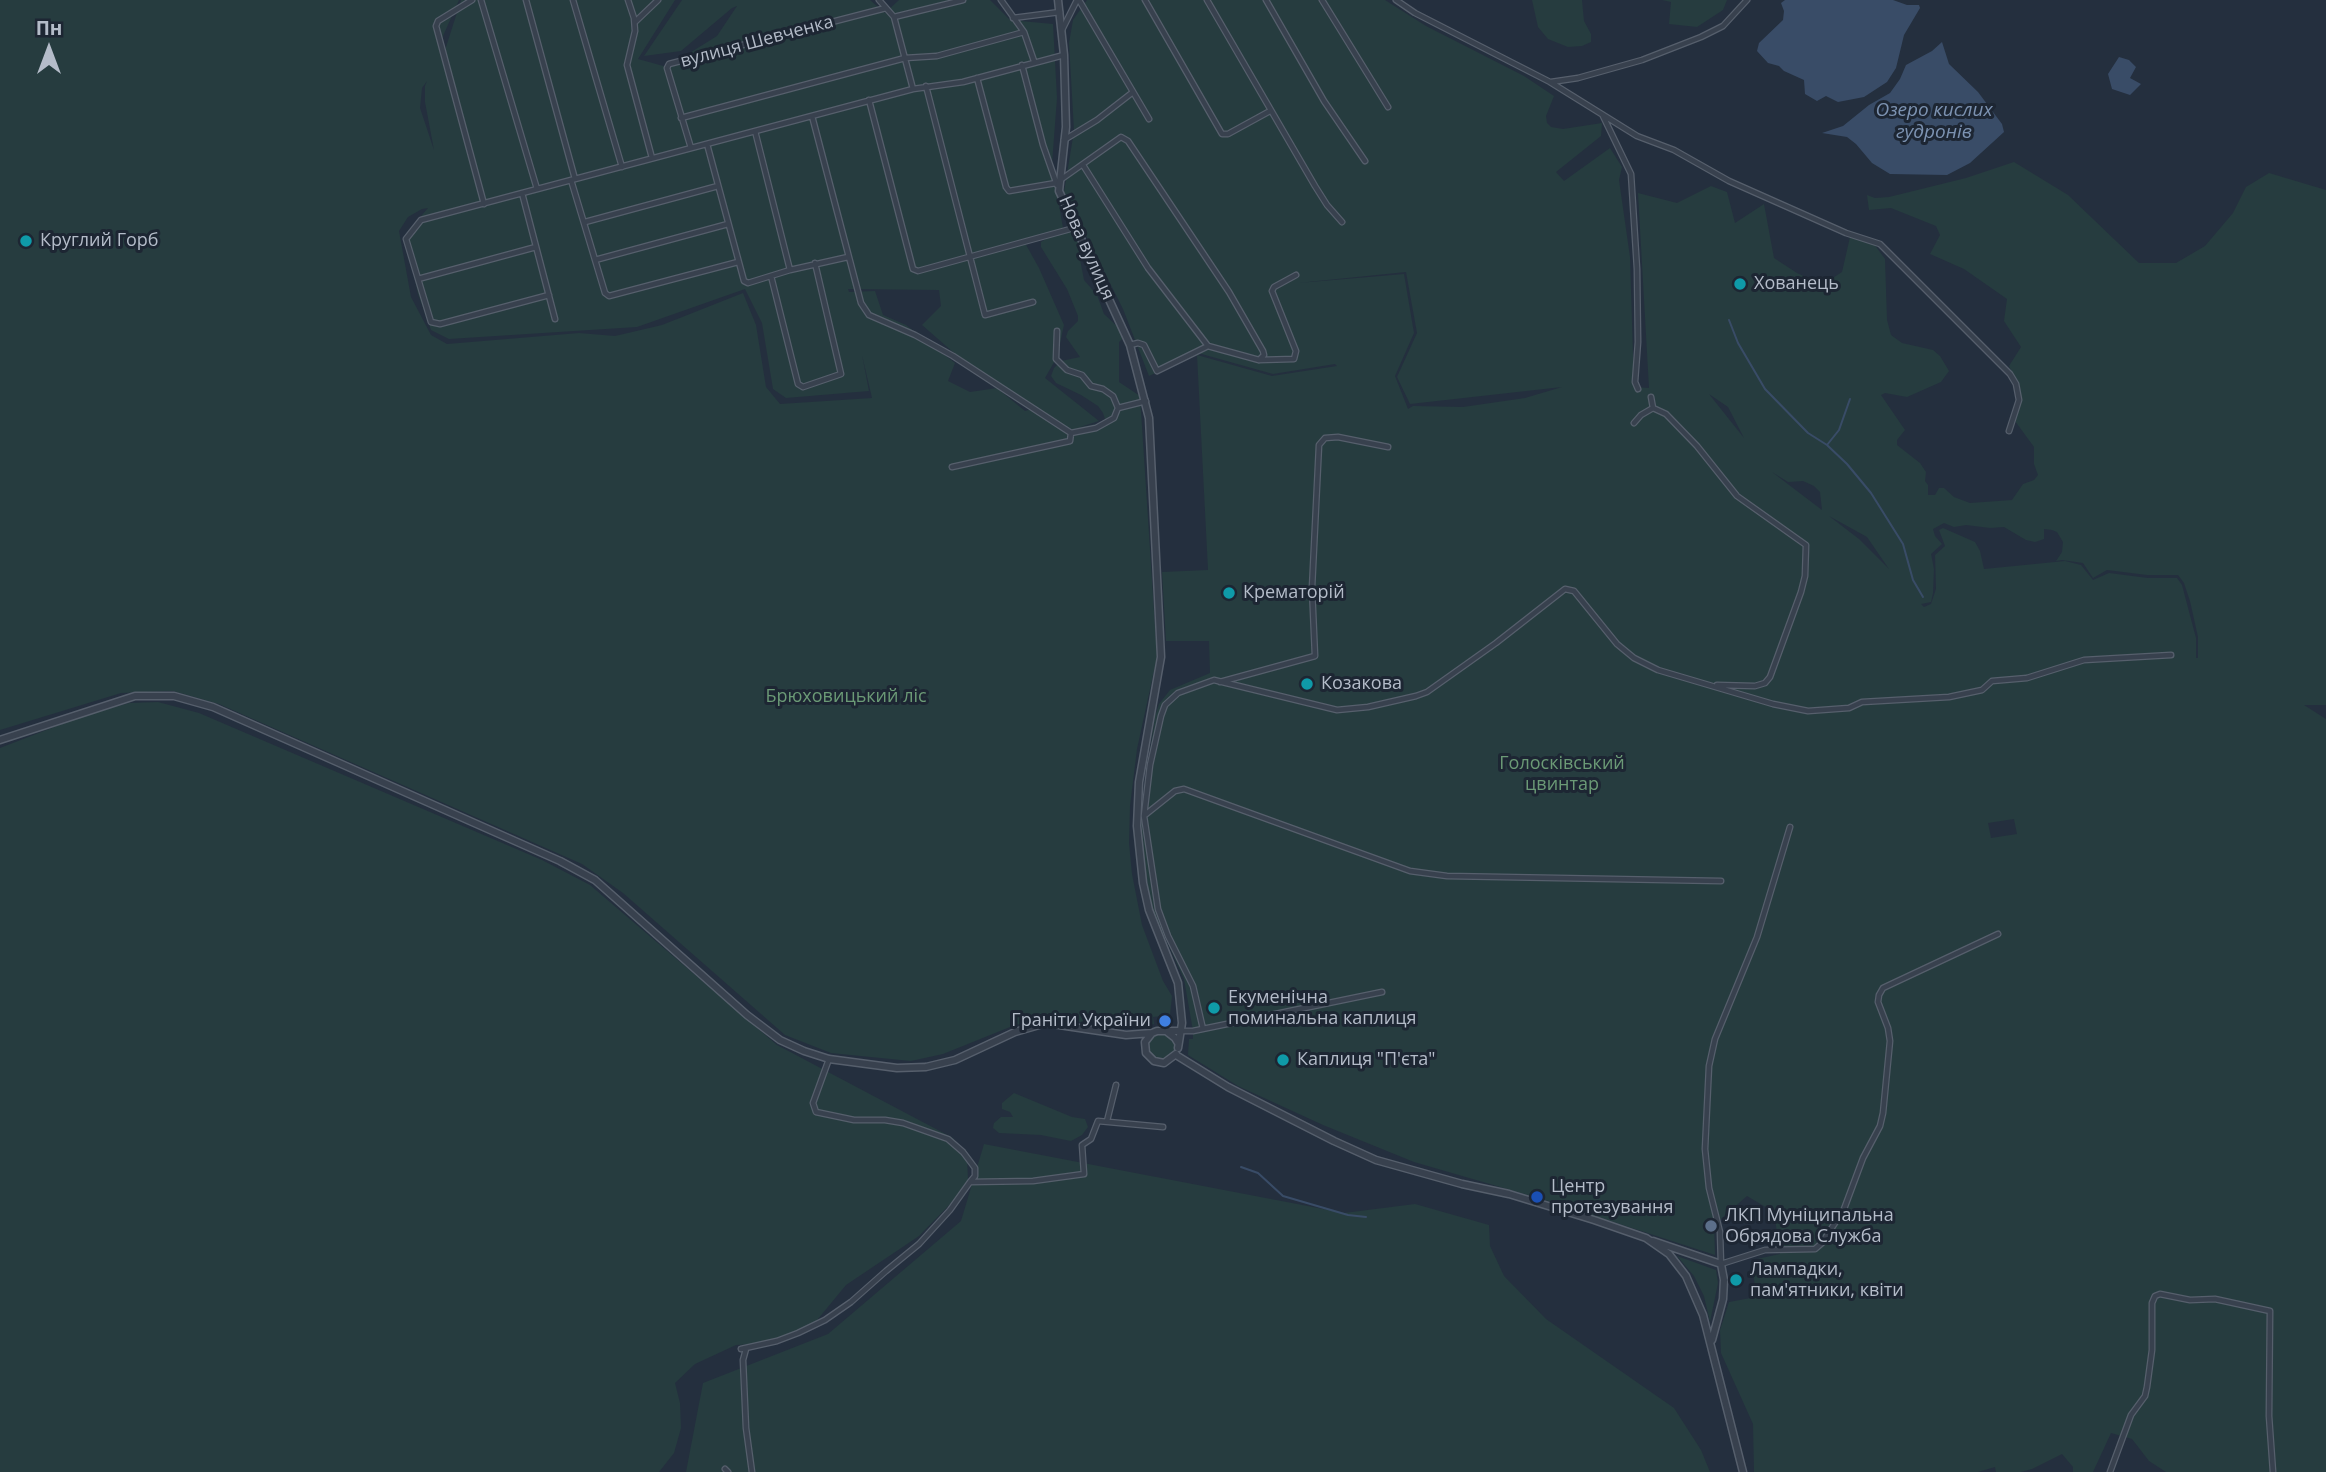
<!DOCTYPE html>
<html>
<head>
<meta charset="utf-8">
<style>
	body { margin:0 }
	#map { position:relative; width:2326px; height:1472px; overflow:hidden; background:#242f3e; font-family:"Open Sans",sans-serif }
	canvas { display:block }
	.north { position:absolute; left:14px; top:14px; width:70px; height:70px; -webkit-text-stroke:5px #1d2633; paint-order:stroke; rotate:0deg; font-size:19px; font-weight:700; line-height:28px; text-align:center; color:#b4bcc9 }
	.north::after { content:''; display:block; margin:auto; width:24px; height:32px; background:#b4bcc9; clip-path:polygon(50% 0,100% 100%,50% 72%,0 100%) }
</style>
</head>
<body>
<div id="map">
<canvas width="2326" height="1472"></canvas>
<div class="north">Пн</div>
</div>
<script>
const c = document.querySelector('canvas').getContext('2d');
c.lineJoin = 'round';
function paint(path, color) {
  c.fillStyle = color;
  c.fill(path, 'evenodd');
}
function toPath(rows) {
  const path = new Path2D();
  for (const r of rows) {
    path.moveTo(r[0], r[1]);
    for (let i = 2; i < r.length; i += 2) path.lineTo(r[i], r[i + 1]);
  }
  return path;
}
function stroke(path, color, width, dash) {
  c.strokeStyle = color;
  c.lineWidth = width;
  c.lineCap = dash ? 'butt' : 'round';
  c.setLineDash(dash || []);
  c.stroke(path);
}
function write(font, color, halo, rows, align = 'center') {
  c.font = font + ' "Open Sans",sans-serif';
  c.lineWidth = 6;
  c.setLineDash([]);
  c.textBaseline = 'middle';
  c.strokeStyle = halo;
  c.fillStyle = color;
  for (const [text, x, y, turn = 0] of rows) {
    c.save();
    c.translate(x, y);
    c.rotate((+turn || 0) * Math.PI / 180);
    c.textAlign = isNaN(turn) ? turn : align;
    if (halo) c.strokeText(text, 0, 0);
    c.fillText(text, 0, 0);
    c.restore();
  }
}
paint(toPath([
	[0,0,459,0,443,36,441,57,446,47,461,0,675,0,638,59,667,67,717,36,737,6,732,8,681,51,644,56,682,0,870,0,885,13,899,0,990,0,1010,20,1053,24,1057,98,1052,164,1063,228,1025,243,1039,268,1064,325,1057,357,1045,378,1099,421,1080,427,1102,423,1105,419,1103,413,1098,406,1081,395,1056,383,1051,376,1054,368,1061,361,1080,357,1066,337,1068,331,1078,321,1078,316,1067,289,1041,247,1041,242,1047,238,1070,231,1075,234,1084,253,1080,259,1084,280,1097,295,1104,314,1119,328,1123,338,1119,342,1119,382,1140,396,1157,657,1137,749,1130,806,1129,843,1132,874,1142,925,1163,981,1172,996,1170,1015,1153,1017,1154,1024,1141,1028,1047,1019,1015,1025,943,1054,911,1061,831,1053,785,1035,623,893,582,864,219,704,173,691,121,693,0,730],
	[427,81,425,86,425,102,434,150,420,108,422,88],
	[428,208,405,235,418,294,431,330,449,339,637,327,745,289,762,323,773,389,786,398,869,391,862,355,872,398,780,404,766,387,756,325,743,293,662,325,615,336,579,333,447,344,431,335,411,297,399,231,408,217,422,209],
	[848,289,939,290,941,306,922,325,969,366,1035,408,1025,411,997,388,970,392,948,381,955,363,906,325,883,315,875,291,849,292],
	[1087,0,1385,0,1426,26,1524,76,1554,96,1546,116,1547,123,1551,127,1563,129,1602,123,1601,136,1556,172,1564,181,1610,148,1622,167,1619,180,1630,257,1634,387,1649,388,1638,193,1677,203,1711,186,1727,192,1735,223,1764,204,1774,258,1797,273,1822,285,1842,272,1850,237,1874,244,1885,259,1887,320,1891,335,1902,343,1933,350,1940,356,1949,371,1941,382,1907,397,1885,393,1881,395,1905,430,1897,440,1897,445,1920,463,1926,472,1925,481,1928,485,1928,495,1935,495,1939,488,1944,488,1954,497,1970,503,2012,500,2023,484,2034,480,2038,475,2034,464,2034,447,2015,421,2018,385,2009,366,2021,347,2004,321,2007,299,1964,269,1930,254,1940,235,1936,226,1891,208,1869,210,1867,195,1875,198,1889,197,1966,178,2014,162,2068,195,2139,263,2176,263,2205,246,2233,213,2246,187,2269,173,2326,190,2326,705,2304,705,2326,719,2326,1472,2166,1472,2149,1461,2132,1439,2111,1433,2093,1472,2073,1472,2073,1467,2062,1454,2032,1469,2021,1472,1996,1472,1995,1467,1978,1472,1754,1472,1753,1424,1721,1353,1720,1330,1729,1302,1756,1297,1752,1260,1780,1254,1774,1212,1747,1196,1714,1225,1715,1255,1552,1202,1414,1162,1323,1125,1238,1086,1188,1055,1189,1039,1193,1039,1193,1031,1184,979,1152,909,1144,866,1140,823,1155,716,1159,704,1170,690,1210,673,1209,641,1166,641,1162,572,1208,570,1197,355,1272,376,1337,366,1335,364,1273,374,1198,353,1149,376,1123,309,1064,192,1074,131,1069,43,1073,20],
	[1406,272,1417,333,1397,377,1410,404,1562,387,1525,398,1463,407,1413,406,1408,409,1395,376,1414,333,1404,274,1298,283],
	[1709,394,1728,407,1744,438],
	[1772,472,1788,482,1803,481,1814,486,1820,492,1822,510],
	[1829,516,1867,537,1889,569,1859,539],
	[1944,523,1954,527,1966,525,1990,528,2004,527,2026,540,2035,542,2044,539,2044,529,2052,530,2057,532,2063,542,2062,552,2056,561,2062,560,2083,563,2093,578,2107,570,2147,575,2178,575,2184,583,2190,601,2198,637,2198,658,2196,658,2196,638,2182,585,2177,578,2148,578,2109,573,2093,580,2081,565,2065,561,1984,569,1980,551,1975,542,1943,528,1939,530,1945,546,1935,555,1936,589,1931,604,1924,607,1921,604,1931,602,1933,593,1934,569,1931,554,1942,544,1935,536,1933,529],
	[2014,819,2017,834,1991,838,1988,823],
	[1532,0,1582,0,1584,21,1591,34,1591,42,1582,46,1568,47,1548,39,1538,27],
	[1662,0,1727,0,1723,10,1697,27,1669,24,1671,2],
	[158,702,199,713,542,860,590,885,777,1045,953,1138,967,1157,968,1180,958,1196,919,1236,846,1285,813,1325,798,1333,757,1344,736,1345,695,1364,675,1383,680,1403,681,1428,674,1453,659,1472,0,1472,0,748,80,717,129,703],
	[1166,1031,1178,1048,1176,1055,1169,1061,1149,1058,1148,1037],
	[1014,1093,1072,1117,1085,1119,1088,1127,1082,1135,1071,1141,1041,1135,999,1133,993,1128,994,1123,1001,1117,1013,1117,1010,1112,1002,1109,1002,1103],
	[984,1144,1344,1213,1415,1204,1489,1225,1490,1246,1504,1276,1546,1319,1674,1408,1701,1450,1710,1472,686,1472,703,1383,828,1334,961,1221],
	[1677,1256,1716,1270,1718,1283,1710,1322,1704,1296,1694,1276]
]), '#263c3f');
paint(toPath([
	[1785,0,1893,0,1907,5,1919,5,1920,8,1904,35,1896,68,1887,82,1864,97,1838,102,1826,96,1817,101,1805,94,1804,80,1784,71,1779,66,1768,63,1757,51,1759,43,1783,20,1784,11,1781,3],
	[1942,42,1949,64,1978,92,2002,124,2004,132,1970,163,1947,175,1890,174,1872,163,1856,144,1847,137,1822,133,1843,126,1869,105,1890,93,1900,79,1906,65,1932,51],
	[2119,57,2129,60,2136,67,2130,78,2141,84,2130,95,2112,89,2108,74]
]), '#394c67');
stroke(toPath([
	[1729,320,1738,343,1765,389,1808,433,1827,445,1847,464,1871,493,1903,544,1913,580,1923,597],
	[1827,445,1839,430,1850,399],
	[1241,1167,1258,1173,1283,1196,1348,1215,1366,1217]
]), '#394c67', 2);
const minor = toPath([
	[472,0,438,21,436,26,484,204],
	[481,0,537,189],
	[526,0,575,179],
	[573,0,622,167],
	[628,0,634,18,635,31,627,65,652,158],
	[879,0,894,17,913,89],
	[1001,0,1024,32,1034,61],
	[1079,0,1149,119],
	[1145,0,1222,134,1228,134,1270,111],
	[1207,0,1315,186,1327,205,1342,222],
	[1266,0,1324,101,1365,161],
	[1322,0,1388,107],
	[1396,0,1415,13,1550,82,1637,136,1674,150,1729,181,1846,233,1880,244,2010,374,2016,384,2019,400,2009,431],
	[894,17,963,0],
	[1013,18,1060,12],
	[635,22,658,0],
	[1062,30,1077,0],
	[1022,65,1043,145,1057,185],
	[977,78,1006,187,1009,191,1056,183,1121,137,1128,141,1229,292,1263,351,1264,355,1259,360],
	[1551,82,1578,78,1642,60,1701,37,1723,26,1747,0],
	[926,86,985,315,1033,302],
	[869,100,913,269,918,271,1074,228],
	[812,116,861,303,869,315,915,335,953,356,1071,433],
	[1603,116,1631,174,1637,269,1638,342,1635,382,1638,389],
	[681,118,905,58,937,56,1024,32],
	[755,131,790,270,848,257],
	[1064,140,1097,120,1133,92],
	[707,144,744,281,748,283,790,270],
	[691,148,667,68,669,64,886,8],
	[1083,165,1148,268,1208,346],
	[571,180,605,293,609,296,738,262],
	[522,193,555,319],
	[585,222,718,186],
	[595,260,728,224],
	[771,276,798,384,803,387,841,374,815,263],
	[418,279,536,247],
	[549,295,440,324,431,322,406,239,421,220,913,89,963,82,1064,55],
	[1057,331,1056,359,1067,370,1082,375,1091,386,1103,389,1113,396,1118,408],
	[1130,345,1138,343,1144,345,1157,371,1208,346,1259,360,1294,359,1296,351,1272,291,1274,287,1296,275],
	[1651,397,1653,408],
	[1634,423,1641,415,1653,408,1666,414,1697,446,1737,496,1806,545,1805,576,1801,592,1770,677,1765,683,1755,686,1717,685],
	[952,467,1070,441,1071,433,1096,428,1114,418,1118,408,1146,401],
	[1220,682,1315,656,1312,588,1319,445,1325,438,1338,437,1388,447],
	[1145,815,1175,791,1184,789,1410,871,1447,876,1721,881],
	[1790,827,1757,937,1715,1039,1709,1066,1705,1149,1709,1188,1720,1232,1721,1264,1765,1250,1815,1249,1822,1243,1844,1209,1863,1158,1880,1126,1883,1113,1890,1041,1888,1028,1878,1002,1879,995,1883,988,1998,934],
	[1203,1029,1193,986,1168,936,1158,909,1144,816,1150,765,1161,716,1165,705,1178,693,1214,680,1337,710,1368,707,1416,696,1427,692,1496,643,1565,589,1574,591,1617,644,1634,658,1658,670,1773,704,1808,711,1849,708,1862,702,1949,697,1982,690,1992,681,2027,678,2084,660,2171,655],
	[1180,1031,1193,1031,1382,992],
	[829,1059,813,1103,816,1112,854,1120,885,1120,903,1123,948,1139,963,1152,975,1168,975,1176,970,1182],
	[1107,1121,1116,1085],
	[741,1349,777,1341,798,1333,825,1320,851,1302,886,1271,919,1244,950,1210,970,1182,1033,1181,1084,1174,1082,1145,1091,1139,1098,1121,1163,1127],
	[746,1349,743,1360,746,1428,752,1472],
	[725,1469,728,1472],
	[2110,1472,2131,1415,2145,1396,2147,1387,2152,1350,2152,1303,2155,1296,2160,1294,2190,1300,2215,1299,2270,1311,2269,1416,2273,1472]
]);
const tertiary = toPath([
	[1058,0,1064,55,1066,127,1059,191,1130,345,1149,418,1161,657,1139,782,1137,826,1143,883,1149,910,1178,983,1182,1023,1178,1048],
	[0,740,135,696,174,696,213,707,560,861,595,880,747,1015,780,1040,804,1051,829,1059,897,1068,926,1067,955,1060,1015,1032,1046,1023,1126,1035,1152,1033],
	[1166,1031,1175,1038,1178,1043],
	[1176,1054,1164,1063,1154,1061,1146,1053,1145,1042,1152,1033,1157,1031,1180,1031],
	[1176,1055,1228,1087,1334,1141,1376,1160,1462,1184,1509,1194,1594,1220,1646,1238,1669,1254,1686,1276,1703,1315,1743,1472],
	[1653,1241,1721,1264,1724,1280,1723,1299,1712,1340]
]);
stroke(minor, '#565f6c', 7);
stroke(tertiary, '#565f6c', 9);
stroke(minor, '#38414e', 4.5);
stroke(tertiary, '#38414e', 6);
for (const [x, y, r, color] of [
	[26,241,7,"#0f9aa8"],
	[1740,284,7,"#0f9aa8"],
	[1229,593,7,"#0f9aa8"],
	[1307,684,7,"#0f9aa8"],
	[1214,1008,7,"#0f9aa8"],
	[1165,1021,7,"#3f7fe0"],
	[1283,1060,7,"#0f9aa8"],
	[1537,1197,7,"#1a4fb4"],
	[1711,1226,7,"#5c6f8a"],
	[1736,1280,7,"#0f9aa8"]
]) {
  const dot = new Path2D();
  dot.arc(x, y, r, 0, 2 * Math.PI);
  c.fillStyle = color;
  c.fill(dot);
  stroke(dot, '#1d2633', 2.5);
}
write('18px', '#b4bcc9', '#1d2633', [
	["вулиця Шевченка",757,42,-15],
	["Нова вулиця",1086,248,66]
]);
write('18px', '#b4bcc9', '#1d2633', [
	["Круглий Горб",40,241],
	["Хованець",1754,284],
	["Крематорій",1243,593],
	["Козакова",1321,684],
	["Екуменічна",1228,998],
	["поминальна каплиця",1228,1019],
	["Граніти України",1151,1021,"right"],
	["Каплиця \"П'єта\"",1297,1060],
	["Центр",1551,1187],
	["протезування",1551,1208],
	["ЛКП Муніципальна",1725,1216],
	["Обрядова Служба",1725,1237],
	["Лампадки,",1750,1270],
	["пам'ятники, квіти",1750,1291]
], 'left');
write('18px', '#6b9a76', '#1d2633', [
	["Брюховицький ліс",846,697],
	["Голосківський",1562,764],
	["цвинтар",1562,785]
]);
write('italic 19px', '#7c92b1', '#1d2633', [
	["Озеро кислих",1934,111],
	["гудронів",1934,133]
]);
</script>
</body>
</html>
